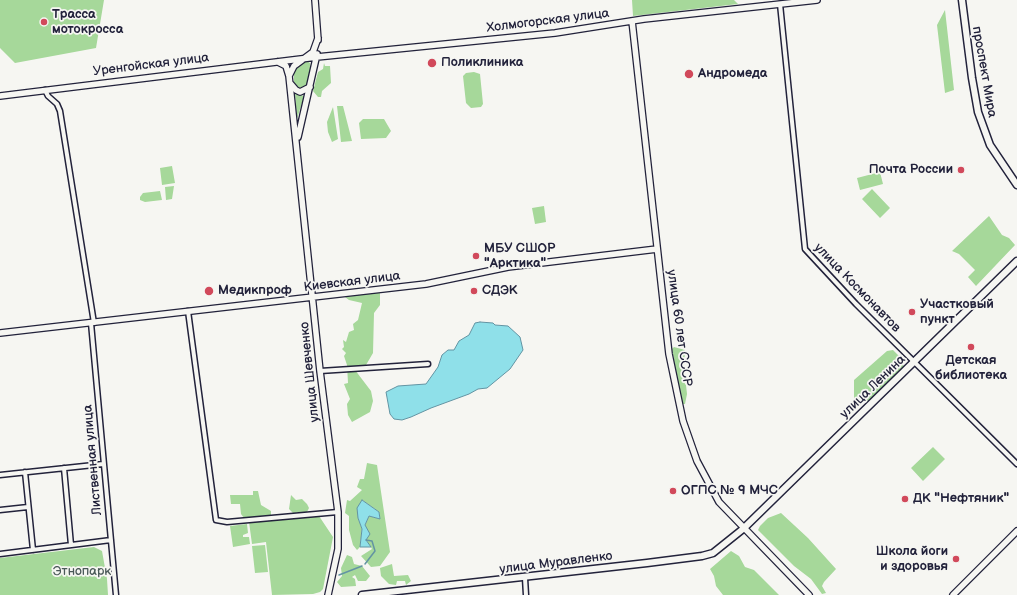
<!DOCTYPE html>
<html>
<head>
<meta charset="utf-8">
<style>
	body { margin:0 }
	canvas { display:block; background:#f6f6f2 }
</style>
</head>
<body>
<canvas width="1017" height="595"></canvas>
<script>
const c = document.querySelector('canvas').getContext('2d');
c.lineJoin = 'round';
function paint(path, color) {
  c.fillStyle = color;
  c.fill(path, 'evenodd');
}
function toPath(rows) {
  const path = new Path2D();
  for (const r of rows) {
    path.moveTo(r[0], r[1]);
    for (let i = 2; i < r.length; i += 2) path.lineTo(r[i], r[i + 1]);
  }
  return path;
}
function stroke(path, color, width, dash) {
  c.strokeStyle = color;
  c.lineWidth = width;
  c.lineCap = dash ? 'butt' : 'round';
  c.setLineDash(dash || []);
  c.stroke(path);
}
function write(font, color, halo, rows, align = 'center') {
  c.font = font + ' "Balsamiq Sans",sans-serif';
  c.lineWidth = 3.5;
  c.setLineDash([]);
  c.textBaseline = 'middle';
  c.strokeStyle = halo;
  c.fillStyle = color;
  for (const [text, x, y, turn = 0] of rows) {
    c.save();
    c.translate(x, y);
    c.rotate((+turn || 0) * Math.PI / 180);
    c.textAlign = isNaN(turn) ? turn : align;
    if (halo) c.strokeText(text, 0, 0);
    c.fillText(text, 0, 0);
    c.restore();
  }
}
paint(toPath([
	[0,0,104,0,96,48,15,63,0,48],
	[632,0,734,0,738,4,633,16],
	[945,10,954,90,945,93,937,25],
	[307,61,310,63,311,68,308,81,306,86,299,88,294,83,294,71,298,65,303,62],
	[324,63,325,66,330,66,331,83,322,91,321,97,318,97,313,91,318,72,323,69],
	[474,72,480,74,483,104,481,107,471,108,466,103,463,76,466,73],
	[295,93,304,96,297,119],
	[337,106,343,106,352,141,341,142],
	[333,107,338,139,332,142,328,132,327,122],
	[363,119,384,119,391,131,386,138,361,139,359,123],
	[172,166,175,183,162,185,160,168],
	[880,172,883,184,860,190,857,178],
	[174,186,172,199,166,200,165,187],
	[872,189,890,208,880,218,862,199],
	[160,191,162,200,145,202,140,200,140,197,143,193],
	[544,206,546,222,535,224,532,208],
	[989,216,1002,235,1009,238,1015,245,976,286,968,277,975,270,959,254,952,251],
	[380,292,380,305,374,313,373,353,366,365,355,370,371,391,373,401,370,412,352,422,348,415,347,404,350,399,344,384,348,383,347,365,344,356,346,353,342,349,344,347,343,340,346,342,349,332,354,330,353,324,358,320,362,303,349,300,345,297],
	[674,347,685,350,683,381,686,385,687,394,685,404,683,404,678,385,672,349],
	[893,350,902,359,900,362,904,366,868,402,859,402,854,398,854,380,887,351],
	[933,447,945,459,923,481,911,468],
	[367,463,377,465,390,552,380,566,371,567,361,556,372,549,366,540,365,525,369,516,380,519,379,512,362,500,358,518,362,529,360,547,357,550,353,545,349,530,349,516,345,513,347,500,350,501,362,490,357,487,360,479,364,479],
	[253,491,258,491,261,505,271,511,271,515,244,518,241,514,240,504,231,504,230,495,253,495],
	[291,495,296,500,302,499,307,504,309,508,307,512,293,513,289,509],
	[781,513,808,538,836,569,824,582,822,586,826,593,822,594,811,579,794,566,758,530,760,526,768,518],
	[319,516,333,537,323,589,320,592,313,594,272,595,266,542,252,544,249,522],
	[247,524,248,533,243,535,243,537,249,537,250,544,233,547,230,526],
	[265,545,268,572,255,573,252,546],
	[94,547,102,551,107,579,108,595,0,595,0,558],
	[731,551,739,556,745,567,754,570,779,595,723,595,716,586,714,576,710,569],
	[347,555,352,557,354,564,362,566,370,576,366,581,358,581,355,575,352,577,355,579,356,586,341,587,337,582,342,576,341,568],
	[392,564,394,576,408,575,411,581,406,585,405,581,397,581,396,585,389,584,381,576,380,568]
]), '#a6d89a');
const water = toPath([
	[480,322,493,323,495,325,508,326,520,337,523,350,510,369,487,388,478,389,469,394,431,408,411,417,402,420,394,419,390,414,386,392,398,386,426,384,438,367,442,355,448,350,454,350,459,341,469,335,475,323,480,322],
	[362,500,379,512,380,519,369,516,365,525,370,534,366,540,371,547,360,547,362,529,358,518,357,508,362,500]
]);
paint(water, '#8fe0e9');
stroke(water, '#6394a3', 1);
stroke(toPath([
	[365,564,375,551,372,541,366,540],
	[339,575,362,566]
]), '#6394a3', 1.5);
const street = toPath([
	[780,4,805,249,856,304,1017,464],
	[45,90,48,96,57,104,60,111,94,323],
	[188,311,216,520,227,522,338,512],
	[91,323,116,595],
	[320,371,428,364],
	[64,468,71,545],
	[25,472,33,550],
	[0,475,103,464],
	[0,510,28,507],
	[0,554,111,540],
	[525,578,526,595]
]);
const secondary = toPath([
	[315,0,318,40],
	[632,21,669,354,683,421,697,461,719,502,809,595],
	[318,38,313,52,294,66,289,76,320,371,338,512,338,549,328,595],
	[278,62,286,66,289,76],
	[290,83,296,90,300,92,310,87],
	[0,96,317,57,555,33,644,19,817,0],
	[298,137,317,54],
	[0,333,426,284,508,267,657,249],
	[953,595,1017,531]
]);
const primary = toPath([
	[962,0,972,78,978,112,990,145,1017,185],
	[362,595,647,563,702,556,713,553,743,529,1017,261]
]);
stroke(street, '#22223b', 7);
stroke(secondary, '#22223b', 8);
stroke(primary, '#22223b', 9);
stroke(street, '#f6f6f2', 4);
stroke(secondary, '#f6f6f2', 5.5);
stroke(primary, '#f6f6f2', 6);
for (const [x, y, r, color] of [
	[44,22,4,"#d1495b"],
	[432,63,5,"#d1495b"],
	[689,74,5,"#d1495b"],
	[961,170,4,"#d1495b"],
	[476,256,4,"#d1495b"],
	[209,291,5,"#d1495b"],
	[474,291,4,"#d1495b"],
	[912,312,4,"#d1495b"],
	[971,347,4,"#d1495b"],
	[673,491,4,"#d1495b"],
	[905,499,4,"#d1495b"],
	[956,559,4,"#d1495b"]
]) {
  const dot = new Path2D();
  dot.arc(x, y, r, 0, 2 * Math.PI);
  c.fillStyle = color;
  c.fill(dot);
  stroke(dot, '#f6f6f2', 1.5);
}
write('bold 13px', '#22223b', '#f6f6f2', [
	["Трасса",52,15],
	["мотокросса",52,30],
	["Поликлиника",441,63],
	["Андромеда",698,74],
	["Почта России",953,170,"right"],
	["МБУ СШОР",484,249],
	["\"Арктика\"",484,264],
	["Медикпроф",218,291],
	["СДЭК",482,291],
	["Участковый",920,305],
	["пункт",920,320],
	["Детская",971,361,"center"],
	["библиотека",971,376,"center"],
	["ОГПС № 9 МЧС",681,491],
	["ДК \"Нефтяник\"",913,499],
	["Школа йоги",948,552,"right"],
	["и здоровья",948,567,"right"]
], 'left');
write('13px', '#22223b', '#f6f6f2', [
	["Холмогорская улица",548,21,-7],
	["Уренгойская улица",151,65,-7],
	["проспект Мира",984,72,80],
	["Киевская улица",352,282,-7],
	["улица Космонавтов",857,288,46],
	["улица 60 лет СССР",679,328,82],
	["улица Шевченко",310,372,-96],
	["улица Ленина",873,387,-44],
	["Лиственная улица",93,460,-95],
	["улица Муравленко",556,563,-7]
]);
write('13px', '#4a5958', '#f6f6f2', [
	["Этнопарк",82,572]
]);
</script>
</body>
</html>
